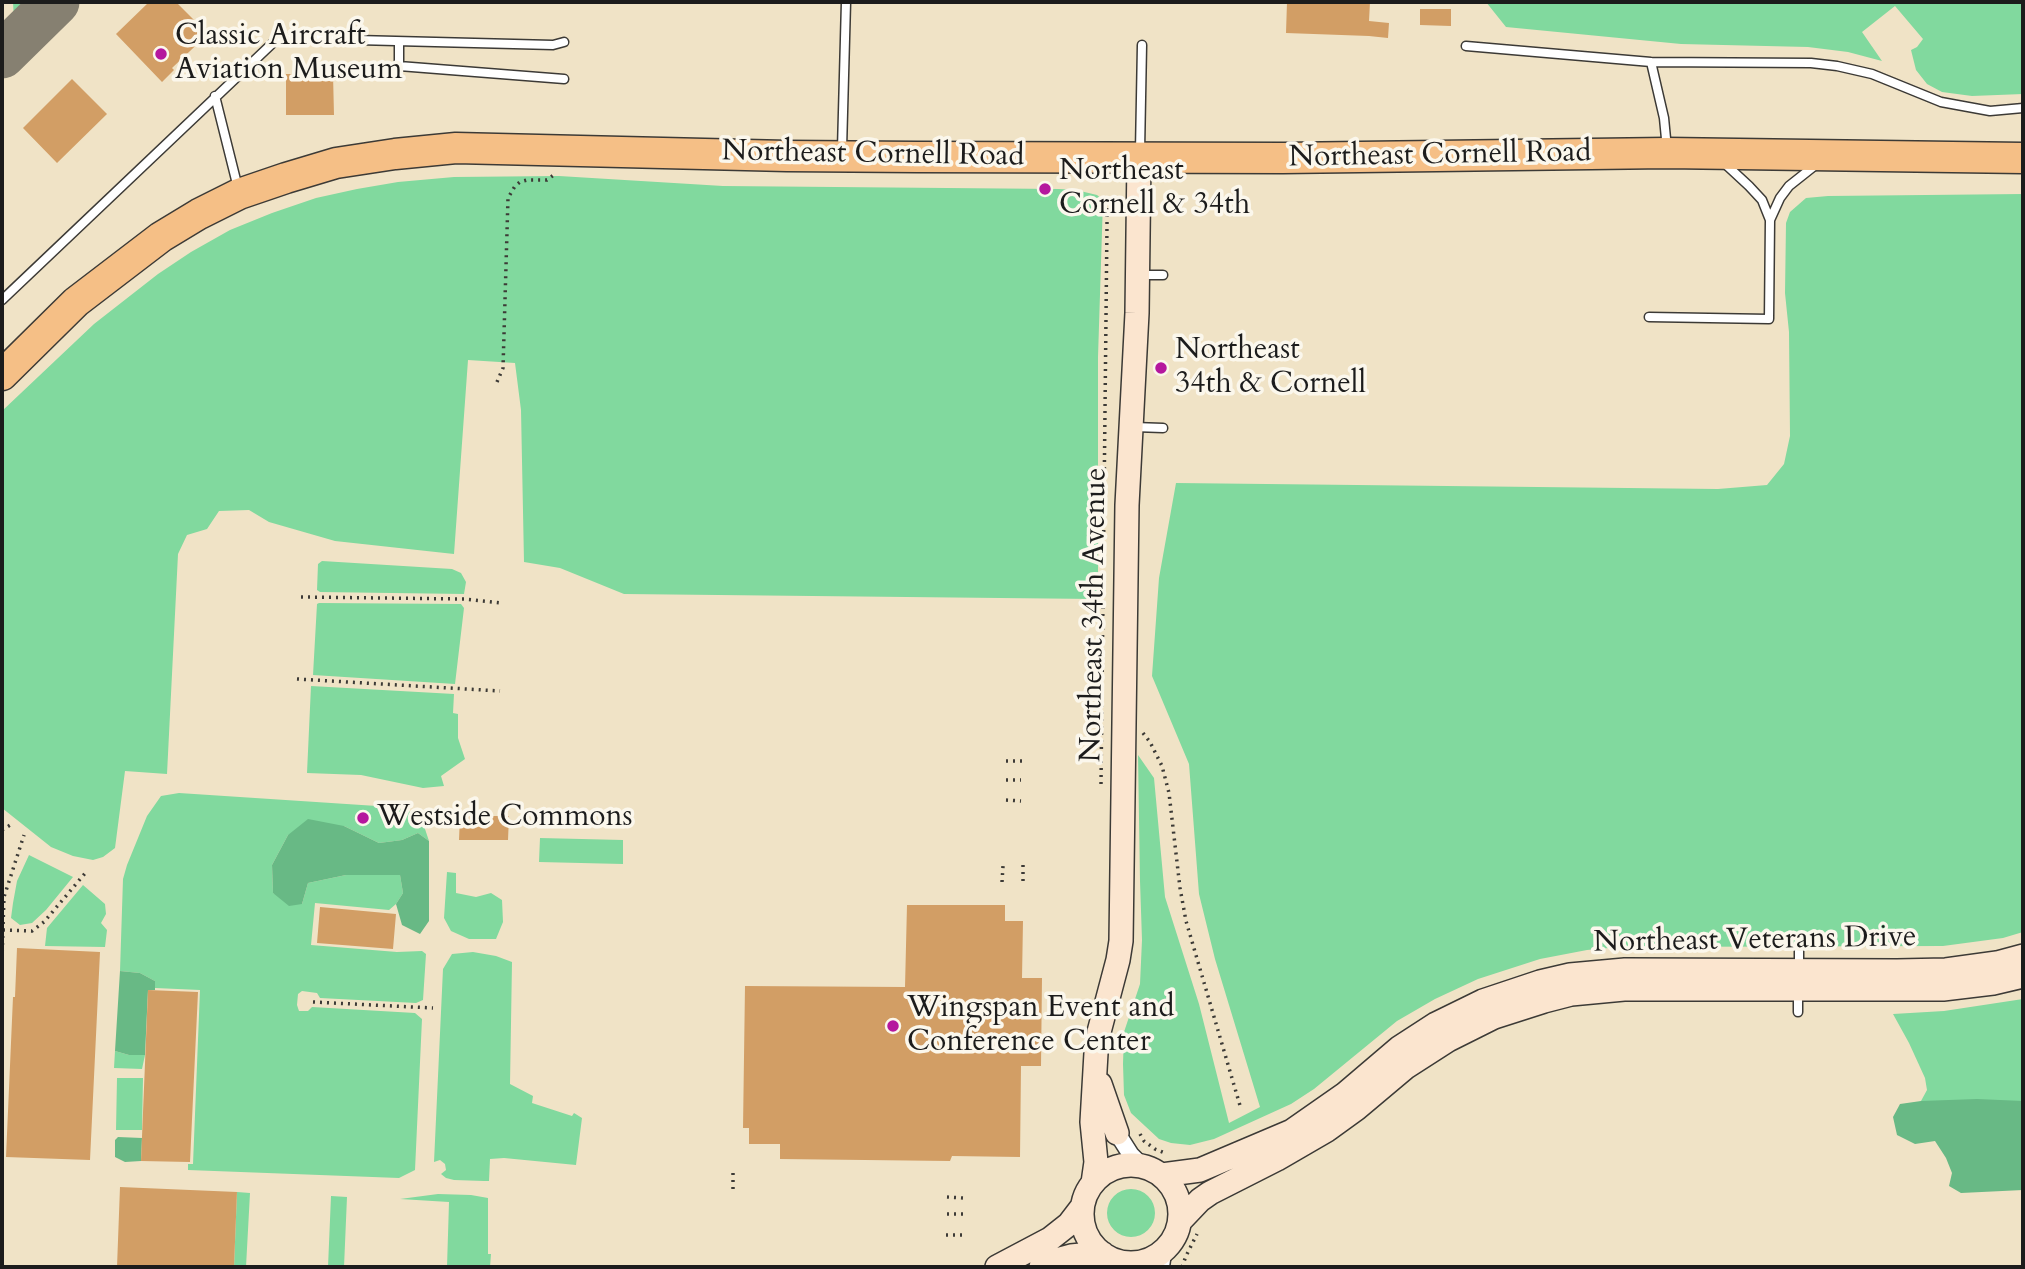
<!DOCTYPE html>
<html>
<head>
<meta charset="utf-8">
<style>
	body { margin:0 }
	#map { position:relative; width:2025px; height:1269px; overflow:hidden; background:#f0e3c6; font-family:Cardo,serif }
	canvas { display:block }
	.frame { position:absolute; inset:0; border:4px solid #1c1c1c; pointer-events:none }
</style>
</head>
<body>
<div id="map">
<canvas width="2025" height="1269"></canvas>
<div class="frame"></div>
</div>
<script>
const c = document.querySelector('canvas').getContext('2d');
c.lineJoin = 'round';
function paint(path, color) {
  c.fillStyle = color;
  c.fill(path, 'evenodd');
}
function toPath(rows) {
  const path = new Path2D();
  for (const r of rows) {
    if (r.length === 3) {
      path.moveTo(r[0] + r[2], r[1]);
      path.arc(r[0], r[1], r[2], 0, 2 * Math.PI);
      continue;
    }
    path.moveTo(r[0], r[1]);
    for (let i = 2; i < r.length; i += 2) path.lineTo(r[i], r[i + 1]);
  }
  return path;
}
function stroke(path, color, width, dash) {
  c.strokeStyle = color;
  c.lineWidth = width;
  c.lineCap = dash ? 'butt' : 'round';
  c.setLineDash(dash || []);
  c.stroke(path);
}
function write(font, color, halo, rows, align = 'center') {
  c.font = font + ' Cardo,serif';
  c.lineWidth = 7;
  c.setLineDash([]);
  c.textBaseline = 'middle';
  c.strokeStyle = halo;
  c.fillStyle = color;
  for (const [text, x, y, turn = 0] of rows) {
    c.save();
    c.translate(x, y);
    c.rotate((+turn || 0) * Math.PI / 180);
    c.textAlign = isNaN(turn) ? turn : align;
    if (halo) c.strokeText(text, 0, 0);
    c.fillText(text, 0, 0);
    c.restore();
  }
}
paint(toPath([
	[13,2,34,2,14,21],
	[1486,2,2023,2,2023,94,1972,96,1942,92,1927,84,1916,70,1911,50,1917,47,1923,39,1895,6,1862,32,1882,61,1848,52,1808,47,1681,44,1506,27],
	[559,176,723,186,1059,189,1076,190,1097,195,1103,200,1098,357,1098,592,1095,599,624,594,560,568,524,562,521,410,515,363,468,360,454,554,335,541,269,522,249,510,219,511,207,529,187,535,178,554,167,774,125,771,115,848,103,857,93,860,73,856,51,847,2,808,2,411,94,324,158,274,191,252,230,230,272,213,316,198,357,189,398,182,454,177],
	[2023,194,2023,932,2003,938,1943,946,1620,947,1587,950,1540,959,1478,979,1435,999,1397,1021,1314,1089,1291,1104,1214,1139,1190,1145,1171,1143,1159,1139,1131,1113,1124,1095,1123,1064,1124,1032,1140,984,1142,940,1140,881,1138,755,1154,778,1165,897,1199,1004,1229,1123,1260,1107,1215,959,1199,894,1189,764,1152,676,1159,578,1176,483,1718,489,1767,485,1784,464,1790,436,1789,332,1785,293,1786,223,1790,212,1806,198,1828,196],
	[322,561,452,569,461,573,466,582,464,594,320,592,317,590,318,564],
	[319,603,461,604,464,608,455,684,313,675,317,604],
	[311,686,454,694,453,713,458,714,458,738,465,759,441,776,444,786,423,788,361,775,307,773],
	[179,793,392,807,415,813,423,823,429,841,418,833,402,840,379,843,344,826,288,835,272,865,273,893,302,904,308,883,346,875,400,875,403,893,396,904,389,910,315,903,311,945,397,952,422,951,426,954,423,1000,416,1003,320,998,317,993,302,991,298,994,297,1005,299,1011,308,1011,312,1007,415,1013,422,1019,415,1170,399,1178,188,1170,188,1164,193,1164,200,990,155,988,155,981,140,973,120,971,123,879,127,865,147,816,161,796],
	[540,838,623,840,623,864,539,862],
	[29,855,73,877,46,910,32,923,20,925,11,918,13,903,17,881],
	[447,872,456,873,456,893,476,897,491,893,502,900,503,922,496,939,469,939,451,931,444,918],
	[83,885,105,904,106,914,101,923,107,930,105,947,45,946,47,928],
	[473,952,496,956,512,962,510,1084,533,1096,532,1103,572,1116,574,1113,582,1118,576,1165,504,1158,490,1159,489,1181,484,1181,454,1180,446,1178,441,1174,446,1170,445,1164,440,1160,434,1162,443,969,452,954],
	[2023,999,2023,1101,1921,1101,1927,1090,1925,1078,1909,1043,1893,1014,1944,1011],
	[115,1051,129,1055,145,1055,142,1069,114,1068],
	[117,1078,143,1078,142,1130,116,1130],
	[1131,1213,24],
	[237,1192,250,1193,246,1267,234,1267],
	[438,1194,471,1195,488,1198,488,1254,491,1254,490,1267,447,1267,449,1202,400,1199],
	[331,1196,347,1197,344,1267,328,1267]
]), '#81d99e');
paint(toPath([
	[308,819,344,826,379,843,402,840,418,833,429,841,429,921,420,934,402,925,396,904,403,893,400,875,346,875,308,883,302,904,289,906,273,893,272,865,288,835],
	[120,971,140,973,155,981,155,990,148,990,145,1055,129,1055,115,1051],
	[1977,1099,2023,1101,2023,1190,1961,1193,1949,1186,1952,1173,1946,1158,1935,1141,1915,1144,1897,1135,1893,1117,1900,1104,1921,1101],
	[118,1137,142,1138,141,1161,125,1162,115,1157,115,1140]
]), '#68b985');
stroke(toPath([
	[2,55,56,2]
]), '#868071', 47);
paint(toPath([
	[149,2,176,2,208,34,172,68,174,70,162,82,116,34],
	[1287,2,1370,2,1369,21,1389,23,1388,38,1369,36,1286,33],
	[1420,9,1451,9,1451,26,1420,25],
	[286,74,333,74,334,115,286,115],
	[72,79,107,114,57,163,23,128],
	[460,816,509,816,508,840,459,840],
	[907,905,1005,905,1005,921,1023,921,1022,978,1042,978,1041,1066,1021,1066,1020,1157,952,1156,950,1161,780,1159,780,1144,749,1144,749,1128,743,1128,745,986,905,987],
	[320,907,396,914,393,949,317,943],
	[17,948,100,952,90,1160,6,1157,13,997,15,997],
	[148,990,198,992,190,1162,141,1161],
	[120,1187,237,1192,234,1267,117,1267]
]), '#d29e65');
const lane = toPath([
	[399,42,399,66,564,79],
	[1466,46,1651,62,1811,63,1837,66,1872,74,1941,102,1990,111,2023,108],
	[1651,62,1664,118,1667,149],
	[215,96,238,188],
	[842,149,846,2],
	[1140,151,1142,45],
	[1722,161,1749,186,1762,200,1770,220],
	[1140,275,1163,275],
	[2,300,278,38,553,45,564,42],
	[1649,317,1769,319,1770,220,1780,198,1789,186,1818,163],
	[1134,427,1163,428],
	[1799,969,1799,951],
	[1798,1012,1798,989],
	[1124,1263,1127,1267],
	[1165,1267,1168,1246]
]);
const street = toPath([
	[1117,1133,1131,1155,1141,1165]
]);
const secondary = toPath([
	[1100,1084,1117,1133],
	[1131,1214,49],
	[1162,1175,1200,1170,1292,1131,1345,1094,1399,1048,1436,1024,1483,1001,1540,982,1570,975,1625,970,1897,971,1946,970,1997,963,2023,956],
	[1093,1183,1096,1162,1092,1122,1096,1053,1099,1032,1118,960,1121,941,1127,505,1137,313,1139,158],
	[1180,1221,1200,1200,1210,1193,1277,1159,1327,1130,1356,1109,1406,1067,1448,1040,1494,1017,1544,1001,1571,994,1624,989,1943,989,1993,983,2023,976],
	[997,1267,1050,1239,1069,1224,1082,1207],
	[1041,1267,1060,1259,1071,1256,1102,1253]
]);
const highway = toPath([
	[2,375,76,302,161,237,199,214,239,194,286,178,336,163,395,154,456,148,787,156,917,157,1283,158,1667,153,2023,158]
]);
stroke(lane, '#3c3a36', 11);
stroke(street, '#3c3a36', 19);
stroke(secondary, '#3c3a36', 26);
stroke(highway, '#3c3a36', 33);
stroke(toPath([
	[497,382,503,368,508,198,515,186,520,182,527,180,547,180,555,174],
	[301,597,464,599,501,603],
	[297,679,500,691],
	[1143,733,1150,742,1162,766,1169,793,1180,888,1186,921,1241,1109],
	[1006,761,1022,761],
	[1006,780,1021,780],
	[1101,784,1107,224,1107,205,1104,198],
	[1006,800,1021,801],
	[2,830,12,824],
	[1023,865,1023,882],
	[1002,882,1003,866],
	[3,930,32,931,44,922,87,871],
	[2,959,4,897,24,835],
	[313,1002,433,1008],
	[1140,1134,1144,1141,1155,1149,1167,1154],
	[733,1189,733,1172],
	[947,1197,963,1198],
	[947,1214,963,1214],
	[946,1235,962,1235],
	[1182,1267,1186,1256,1197,1234]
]), '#3c3a36', 3.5, [2, 5]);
stroke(lane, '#fff', 8);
stroke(street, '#fff', 16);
stroke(secondary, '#fbe5cf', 23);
stroke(highway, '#f5bf86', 30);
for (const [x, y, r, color] of [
	[161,54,7,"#b5179e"],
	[1045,189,7,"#b5179e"],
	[1161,368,7,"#b5179e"],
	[363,818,7,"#b5179e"],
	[893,1026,7,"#b5179e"]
]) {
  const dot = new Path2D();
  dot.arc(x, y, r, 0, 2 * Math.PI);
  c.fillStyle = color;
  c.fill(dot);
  stroke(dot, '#fbf7ec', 2.5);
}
write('30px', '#1c1c1c', '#fbf7ec', [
	["Classic Aircraft",175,37],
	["Aviation Museum",175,71],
	["Northeast",1059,172],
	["Cornell & 34th",1059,206],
	["Northeast",1175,351],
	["34th & Cornell",1175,385],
	["Westside Commons",377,818],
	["Wingspan Event and",907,1009],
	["Conference Center",907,1043]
], 'left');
write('30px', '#1c1c1c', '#fbf7ec', [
	["Northeast Cornell Road",873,155,1],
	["Northeast Cornell Road",1440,156,-1],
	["Northeast 34th Avenue",1095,615,-89],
	["Northeast Veterans Drive",1755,941,-1]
]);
</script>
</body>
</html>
